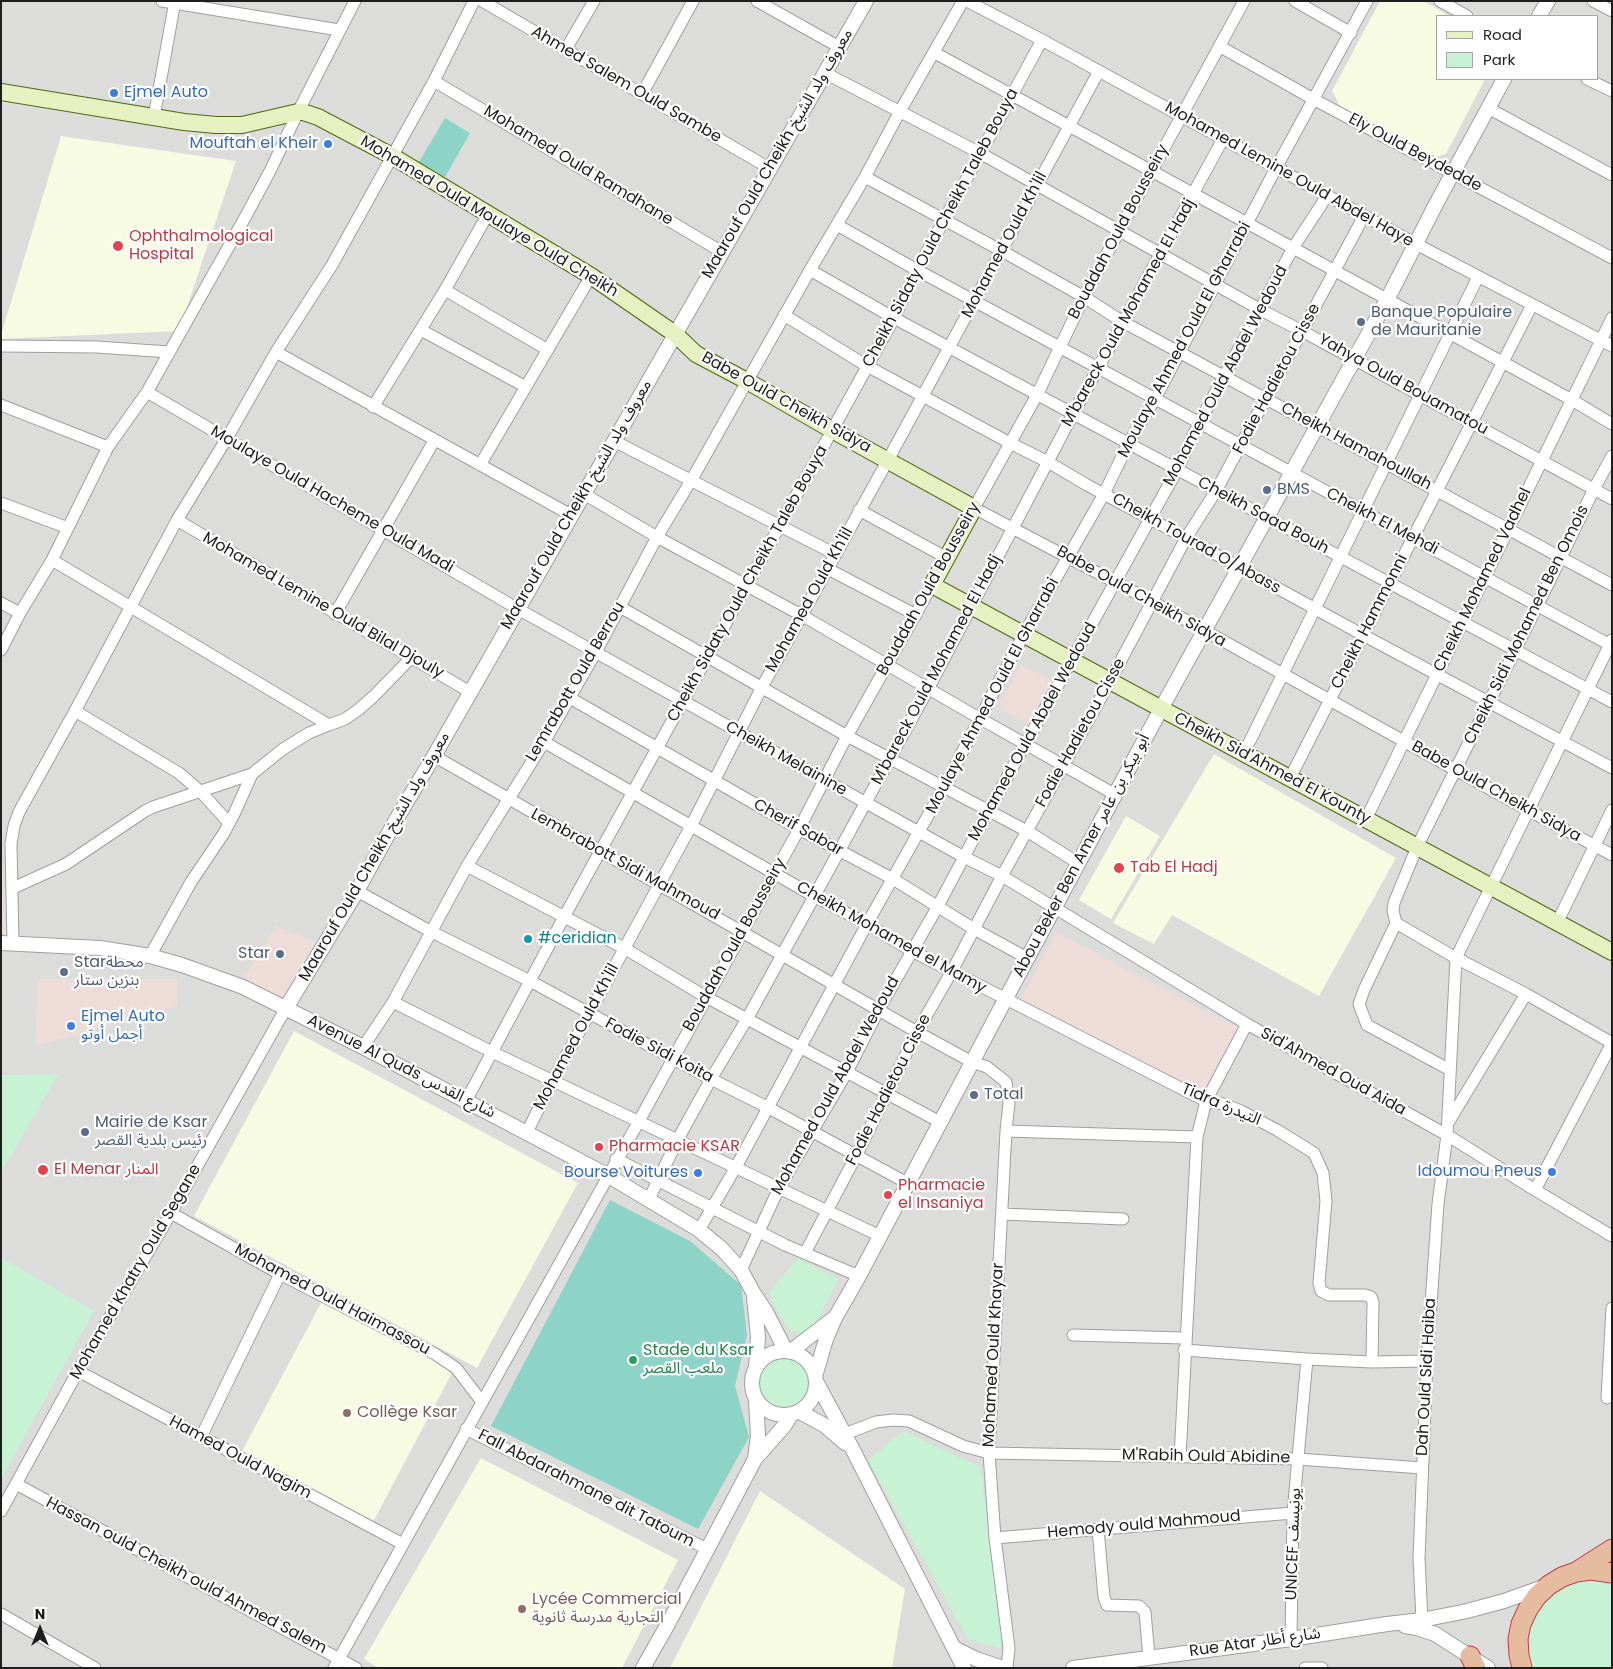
<!DOCTYPE html>
<html>
<head>
<meta charset="utf-8">
<style>
	body { margin:0 }
	#map { position:relative; width:1613px; height:1669px; overflow:hidden; background:#eeede6; font-family:Poppins,sans-serif }
	canvas { display:block }
	.frame { position:absolute; inset:0; border:2px solid #1e1e1e; pointer-events:none }
	.legend { position:absolute; left:1436px; top:15px; width:162px; height:65px; box-sizing:border-box; background:#fff; border:1px solid #a5a5a5; margin:0; padding:6px 9px; list-style:none; font-size:15px; color:#1e1e1e }
	.legend li { display:flex; align-items:center; gap:10px; height:25px }
	.legend b { width:25px; border:1px solid #a5a5a5 }
	.north { position:absolute; left:15px; top:1604px; width:50px; height:50px; -webkit-text-stroke:4px #fff; paint-order:stroke; rotate:0deg; font-size:14px; font-weight:700; line-height:20px; text-align:center; color:#1e1e1e }
	.north::after { content:''; display:block; margin:auto; width:18px; height:22px; background:#1e1e1e; clip-path:polygon(50% 0,100% 100%,50% 72%,0 100%) }
</style>
</head>
<body>
<div id="map">
<canvas width="1613" height="1669"></canvas>
<div class="frame"></div>
<ul class="legend">
<li><b style="height:6px;background:#e5f1c0"></b>Road</li>
<li><b style="height:14px;background:#c8f2d4"></b>Park</li>
</ul>
<div class="north">N</div>
</div>
<script>
const c = document.querySelector('canvas').getContext('2d');
c.lineJoin = 'round';
function paint(path, color) {
  c.fillStyle = color;
  c.fill(path, 'evenodd');
}
function toPath(rows) {
  const path = new Path2D();
  for (const r of rows) {
    if (r.length === 3) {
      path.moveTo(r[0] + r[2], r[1]);
      path.arc(r[0], r[1], r[2], 0, 2 * Math.PI);
      continue;
    }
    path.moveTo(r[0], r[1]);
    for (let i = 2; i < r.length; i += 2) path.lineTo(r[i], r[i + 1]);
  }
  return path;
}
function stroke(path, color, width, dash) {
  c.strokeStyle = color;
  c.lineWidth = width;
  c.lineCap = dash ? 'butt' : 'round';
  c.setLineDash(dash || []);
  c.stroke(path);
}
function write(font, color, halo, rows, align = 'center') {
  c.font = font + ' Poppins,"Noto Sans Arabic",sans-serif';
  c.lineWidth = 4.5;
  c.setLineDash([]);
  c.textBaseline = 'middle';
  c.strokeStyle = halo;
  c.fillStyle = color;
  for (const [text, x, y, turn = 0] of rows) {
    c.save();
    c.translate(x, y);
    c.rotate((+turn || 0) * Math.PI / 180);
    c.textAlign = isNaN(turn) ? turn : align;
    if (halo) c.strokeText(text, 0, 0);
    c.fillText(text, 0, 0);
    c.restore();
  }
}
paint(toPath([
	[1,1,1612,1,1612,1668,1,1668],
	[1437,16,1597,16,1597,79,1437,79]
]), '#dcdcdb');
paint(toPath([
	[1020,665,1051,680,1029,724,998,708],
	[1,852,2,852,7,937,1,937],
	[276,926,323,945,286,1004,242,981],
	[1056,932,1241,1029,1204,1098,1020,1001],
	[38,979,177,979,178,1006,35,1046]
]), '#eddcd7');
paint(toPath([
	[1380,1,1424,1,1449,16,1437,16,1437,79,1485,79,1446,154,1435,157,1340,106,1332,91],
	[61,136,236,161,179,331,1,339,1,335],
	[1214,754,1396,858,1319,996,1172,915,1154,944,1113,923],
	[1126,816,1160,836,1111,919,1079,900],
	[294,1031,578,1183,477,1368,194,1216],
	[322,1301,453,1371,372,1524,240,1455],
	[481,1458,678,1560,622,1668,379,1668,364,1659],
	[760,1491,905,1589,892,1668,670,1668]
]), '#f6fbe2');
paint(toPath([
	[58,1074,1,1173,1,1075],
	[1,1258,94,1311,1,1479],
	[797,1258,838,1279,815,1325,801,1334,788,1328,776,1309,769,1293],
	[784,1383,26],
	[903,1431,980,1467,1006,1640,999,1648,968,1639,868,1460],
	[1596,1577,1612,1581,1612,1668,1527,1668,1527,1621,1538,1603,1574,1580]
]), '#c8f2d4');
paint(toPath([
	[445,118,470,133,445,177,419,162],
	[610,1200,690,1241,741,1285,747,1335,735,1386,749,1437,698,1529,491,1426]
]), '#8ed3c7');
const minor = toPath([
	[162,1,339,30],
	[482,1,769,168],
	[757,1,839,47],
	[967,1,1042,40,1416,244,1612,346],
	[1244,1,1119,231,1084,297,1037,395,974,508,1153,602,1528,810,1612,855],
	[1295,1,1351,33],
	[1440,1,1467,16],
	[1593,1,1612,11],
	[1219,46,1315,100,1612,258],
	[566,49,594,1],
	[935,53,1572,400,1612,424],
	[825,73,980,153,1261,310,1302,331,1612,499],
	[1587,79,1612,91],
	[434,81,722,252],
	[642,94,693,1],
	[1488,108,1612,175],
	[154,117,175,1],
	[865,177,1002,251,1084,297,1123,322,1612,585],
	[837,225,917,270,1612,646],
	[810,270,894,318,1612,702],
	[445,290,548,350],
	[784,315,867,366,1010,443,1048,462,1087,485,1186,538,1363,635,1612,768],
	[421,330,526,387],
	[1,346,97,347,169,352],
	[276,352,571,515],
	[147,392,518,609,823,779,964,857,1002,876,1247,1024,1447,1135,1535,1190,1612,1236],
	[1,405,108,447],
	[373,407,445,290,488,214],
	[614,441,835,554],
	[480,465,591,276],
	[584,494,657,537,803,616,979,718,1116,795],
	[1,503,68,528],
	[859,510,947,558],
	[177,520,470,692],
	[52,560,329,725,345,719,358,710,374,696,411,658],
	[828,569,916,615],
	[1,603,20,613],
	[620,607,847,736,1027,831,1078,863],
	[335,614,434,441],
	[1,650,20,613,52,560,108,447,147,392,247,214,270,171,298,112,355,1],
	[570,698,799,829,893,879,974,929,1027,958],
	[75,711,179,773,201,792,229,823],
	[544,742,814,896,867,924,912,951,1206,1101,1223,1104,1241,1111,1277,1130,1314,1153,1323,1173,1326,1201,1319,1283,1321,1291,1329,1295,1365,1295,1371,1297,1373,1302,1372,1362],
	[1244,753,1478,277],
	[434,756,917,1032,972,1062,987,1067,1006,1082,1009,1103,1006,1131,989,1453,995,1538,1009,1648,1007,1668],
	[1290,778,1532,305],
	[1366,819,1612,318],
	[467,866,624,948,706,997,940,1122],
	[13,888,66,864,145,811,153,807,252,774,283,749,309,733,329,725],
	[357,891,430,931,530,981,711,1079,769,1108,907,1183],
	[1396,923,1393,911,1394,903,1417,847,1550,580,1594,489,1612,456],
	[1396,923,1456,958,1526,994,1612,1043],
	[1396,923,1364,990,1359,1004,1367,1025,1450,1070],
	[1557,923,1612,810],
	[13,943,11,844,14,826,19,812,75,711,177,520,227,438,276,352,332,265,434,81,474,1],
	[150,956,191,882,224,833,235,812,252,774],
	[393,1002,492,1052,880,1236],
	[363,1047,393,1002,467,866,544,742,596,652,657,537,692,479,810,270,865,177,899,113,963,1],
	[466,1101,564,917,894,318,917,270,1042,40],
	[1448,1123,1526,994],
	[1006,1131,1197,1137],
	[527,1132,553,1080,691,826,762,687,888,460,1099,71],
	[616,1159,785,1245,859,1276],
	[1535,1190,1612,1043],
	[649,1199,678,1139,711,1079,747,1019,928,689,1073,414,1223,139],
	[171,1213,280,1274,435,1354,456,1368,482,1402],
	[1002,1214,1123,1219],
	[699,1230,736,1167,867,924,944,787,1024,634,1104,494,1128,444,1155,399,1276,168,1367,1],
	[805,1253,856,1156,917,1032,952,971,1002,876,1110,681,1186,538,1216,491,1364,216],
	[741,1270,779,1188,847,1072,879,1009,938,906,989,810,1177,470,1199,423,1293,248,1327,196],
	[1073,1335,1185,1338],
	[1184,1350,1307,1359,1372,1362,1427,1361],
	[78,1371,403,1544],
	[1607,1398,1612,1308],
	[466,1429,707,1549],
	[845,1434,876,1422,893,1420,909,1421,963,1446,989,1453,1298,1459,1422,1468],
	[201,1437,280,1274],
	[1180,1457,1197,1137,1206,1101,1247,1024],
	[16,1484,356,1668],
	[1,1511,78,1371,171,1213,286,1008],
	[1098,1529,1104,1597,1107,1605,1139,1606,1145,1612,1149,1657],
	[995,1538,1293,1513],
	[1,1614,95,1668],
	[1422,1620,1419,1558,1427,1361,1438,1204,1447,1135,1456,958,1612,640],
	[1291,1639,1293,1513,1307,1359],
	[334,1668,639,1121,799,829,847,736,932,585],
	[1305,1668,1322,1668]
]);
const tertiary = toPath([
	[1539,16,1548,1],
	[1,943,100,948,150,956,182,965,243,987,363,1047,607,1175,699,1230,722,1249,741,1270,754,1294,766,1312,786,1351],
	[286,1008,357,891,397,818,434,756,866,1],
	[754,1297,758,1337,756,1367],
	[784,1383,32],
	[791,1351,834,1318],
	[816,1373,826,1339,835,1318,859,1276,1005,1000,1161,709,1387,300,1436,204,1504,79],
	[817,1383,853,1450,964,1668],
	[800,1412,824,1425,845,1443],
	[755,1459,758,1435,756,1400],
	[1405,1626,1417,1628,1435,1634,1488,1668],
	[956,1649,976,1659,1000,1667],
	[643,1668,669,1622,755,1459,785,1425,791,1415],
	[1073,1668,1291,1639,1387,1624,1422,1620,1467,1611,1504,1601,1546,1586]
]);
const secondary = toPath([
	[1,92,184,122,216,125,242,125,298,112,303,112,318,117,392,156,591,276,675,334,696,354,747,381,832,430,974,508,932,585,1612,952]
]);
const trunk = toPath([
	[1579,1570,1612,1549],
	[1470,1656,1476,1668],
	[1522,1668,1519,1655,1518,1639,1521,1624,1528,1609,1537,1596,1549,1585,1562,1577,1576,1572,1591,1570,1612,1573]
]);
stroke(minor, '#9f9f9f', 13);
stroke(tertiary, '#9f9f9f', 16);
stroke(secondary, '#4d6813', 18);
stroke(trunk, '#c43b4d', 21);
stroke(minor, '#fff', 11);
stroke(tertiary, '#fff', 14);
stroke(secondary, '#e5f1c0', 16);
stroke(trunk, '#e6bca0', 19);
for (const [x, y, r, color] of [
	[114,93,5,"#3f7fe0"],
	[328,144,5,"#3f7fe0"],
	[118,246,6,"#e0444e"],
	[1361,322,5,"#5c6f8a"],
	[1267,490,5,"#5c6f8a"],
	[1119,868,6,"#e0444e"],
	[528,939,5,"#0f9aa8"],
	[280,954,5,"#5c6f8a"],
	[64,972,5,"#5c6f8a"],
	[71,1026,5,"#3f7fe0"],
	[974,1095,5,"#5c6f8a"],
	[85,1132,5,"#5c6f8a"],
	[599,1147,5,"#e0444e"],
	[43,1170,6,"#e0444e"],
	[1552,1172,5,"#3f7fe0"],
	[698,1173,5,"#3f7fe0"],
	[888,1195,5,"#e0444e"],
	[633,1360,5,"#2e9e5b"],
	[347,1413,5,"#8d6e63"],
	[522,1609,5,"#8d6e63"]
]) {
  const dot = new Path2D();
  dot.arc(x, y, r, 0, 2 * Math.PI);
  c.fillStyle = color;
  c.fill(dot);
  stroke(dot, '#fff', 2);
}
write('16px', '#1e1e1e', '#fff', [
	["Ahmed Salem Ould Sambe",626,85,30],
	["Ely Ould Beydedde",1415,153,28],
	["Maarouf Ould Cheikh معروف ولد الشيخ",778,154,-60],
	["Mohamed Ould Ramdhane",578,166,31],
	["Mohamed Lemine Ould Abdel Haye",1289,175,29],
	["Mohamed Ould Moulaye Ould Cheikh",489,217,31],
	["Cheikh Sidaty Ould Cheikh Taleb Bouya",941,228,-62],
	["Bouddah Ould Bousseiry",1119,232,-62],
	["Mohamed Ould Kh'lil",1005,245,-62],
	["M'bareck Ould Mohamed El Hadj",1129,313,-61],
	["Moulaye Ahmed Ould El Gharrabi",1185,340,-62],
	["Mohamed Ould Abdel Wedoud",1226,376,-62],
	["Fodie Hadietou Cisse",1277,379,-62],
	["Yahya Ould Bouamatou",1403,385,29],
	["Babe Ould Cheikh Sidya",786,403,29],
	["Cheikh Hamahoullah",1356,447,28],
	["Moulaye Ould Hacheme Ould Madi",332,500,30],
	["Maarouf Ould Cheikh معروف ولد الشيخ",577,505,-60],
	["Cheikh Saad Bouh",1263,516,28],
	["Cheikh El Mehdi",1382,522,28],
	["Cheikh Tourad O/Abass",1196,544,29],
	["Cheikh Mohamed Vadhel",1483,580,-64],
	["Cheikh Sidaty Ould Cheikh Taleb Bouya",748,584,-61],
	["Bouddah Ould Bousseiry",929,589,-61],
	["Babe Ould Cheikh Sidya",1141,597,29],
	["Mohamed Ould Kh'lil",810,600,-61],
	["Mohamed Lemine Ould Bilal Djouly",323,606,30],
	["Cheikh Hammonni",1370,622,-63],
	["Cheikh Sidi Mohamed Ben Omois",1527,625,-64],
	["M'bareck Ould Mohamed El Hadj",937,670,-62],
	["Lemrabott Ould Berrou",576,682,-60],
	["Moulaye Ahmed Ould El Gharrabi",993,696,-62],
	["Mohamed Ould Abdel Wedoud",1033,732,-61],
	["Fodie Hadietou Cisse",1081,733,-61],
	["Cheikh Melainine",786,759,29],
	["Cheikh Sid'Ahmed El Kounty",1272,769,28],
	["Babe Ould Cheikh Sidya",1496,792,29],
	["Cherif Sabar",798,828,29],
	["Abou Beker Ben Amer أبو بيكر بن عامر",1082,856,-62],
	["Maarouf Ould Cheikh معروف ولد الشيخ",375,857,-60],
	["Lembrabott Sidi Mahmoud",625,865,29],
	["Cheikh Mohamed el Mamy",891,938,29],
	["Bouddah Ould Bousseiry",735,945,-61],
	["Mohamed Ould Kh'lil",577,1037,-62],
	["Fodie Sidi Koita",659,1051,28],
	["Avenue Al Quds شارع القدس",401,1067,27],
	["Sid'Ahmed Oud Aida",1333,1072,29],
	["Mohamed Ould Abdel Wedoud",836,1086,-61],
	["Fodie Hadietou Cisse",889,1090,-63],
	["Tidra التيدرة",1221,1105,23],
	["Mohamed Khatry Ould Segane",136,1272,-60],
	["Mohamed Ould Haimassou",332,1300,28],
	["Mohamed Ould Khayar",994,1355,-87],
	["Dah Ould Sidi Haiba",1427,1377,-87],
	["M'Rabih Ould Abidine",1206,1457,1],
	["Hamed Ould Nagim",240,1458,28],
	["Fall Abdarahmane dit Tatoum",586,1489,27],
	["Hemody ould Mahmoud",1144,1525,-5],
	["UNICEF يونيسف",1294,1544,-88],
	["Hassan ould Cheikh ould Ahmed Salem",186,1576,28],
	["Rue Atar شارع أطار",1255,1643,-8]
]);
write('16px', '#366cbe', '#fff', [
	["Ejmel Auto",124,93,"left"],
	["Mouftah el Kheir",318,144],
	["Ejmel Auto",81,1017,"left"],
	["أجمل أوتو",81,1035,"left"],
	["Idoumou Pneus",1542,1172],
	["Bourse Voitures",688,1173]
], 'right');
write('16px', '#be3a42', '#fff', [
	["Ophthalmological",129,237],
	["Hospital",129,255],
	["Tab El Hadj",1130,868],
	["Pharmacie KSAR",609,1147],
	["El Menar المنار",54,1170],
	["Pharmacie",898,1186],
	["el Insaniya",898,1204]
], 'left');
write('16px', '#4e5e75', '#fff', [
	["Banque Populaire",1371,313],
	["de Mauritanie",1371,331],
	["BMS",1277,490],
	["Star",270,954,"right"],
	["Starمحطة",74,963],
	["بنزين ستار",74,981],
	["Total",984,1095],
	["Mairie de Ksar",95,1123],
	["رئيس بلدية القصر",95,1141]
], 'left');
write('16px', '#0d838f', '#fff', [
	["#ceridian",538,939]
], 'left');
write('16px', '#27864d', '#fff', [
	["Stade du Ksar",643,1351],
	["ملعب القصر",643,1369]
], 'left');
write('16px', '#785e54', '#fff', [
	["Collège Ksar",357,1413],
	["Lycée Commercial",532,1600],
	["التجارية مدرسة ثانوية",532,1618]
], 'left');
</script>
</body>
</html>
